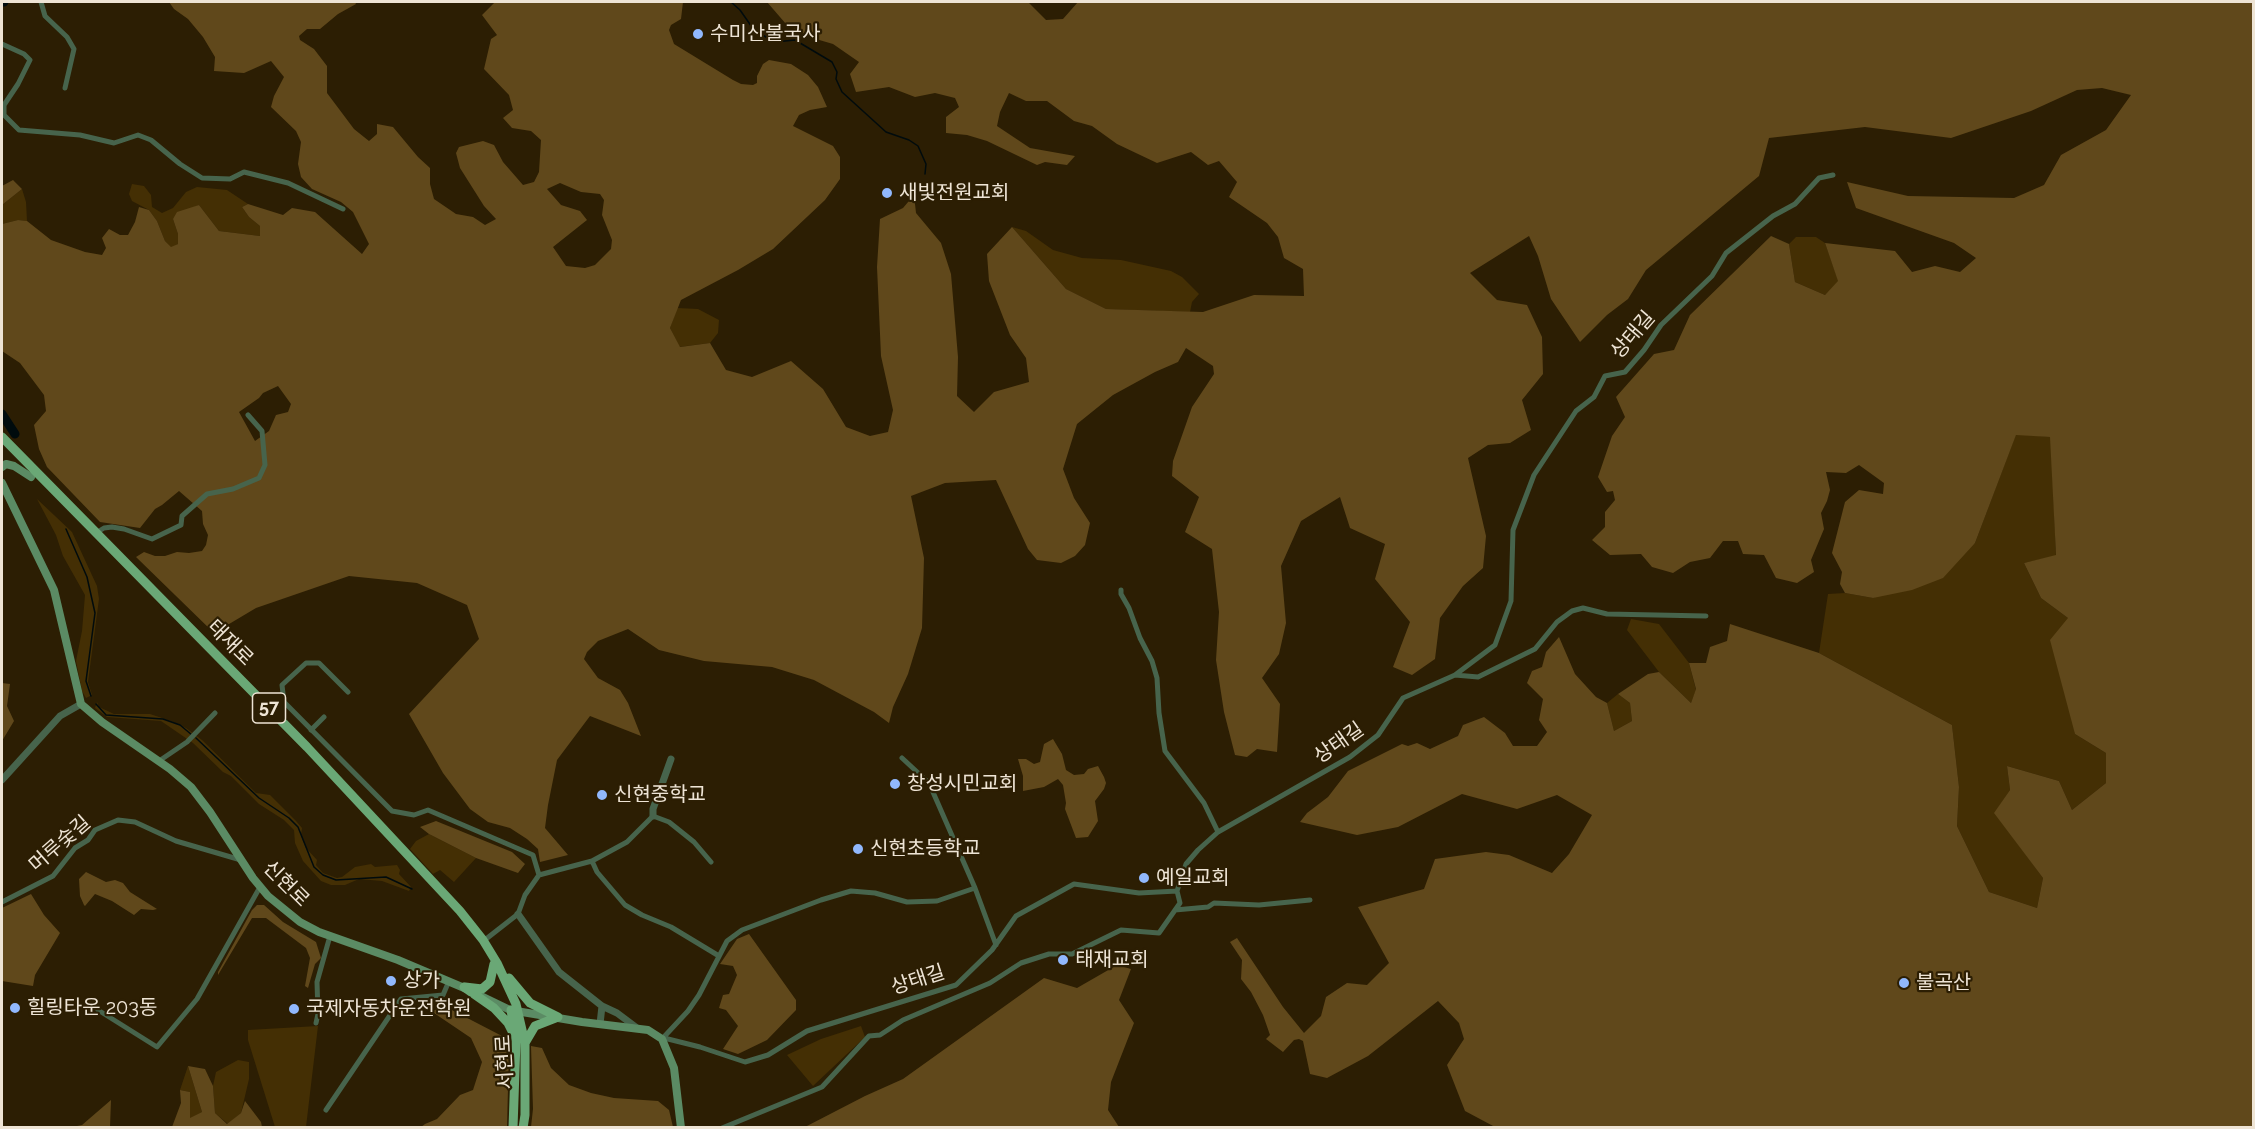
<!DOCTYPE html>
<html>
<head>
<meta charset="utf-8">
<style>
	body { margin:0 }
	#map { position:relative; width:2255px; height:1129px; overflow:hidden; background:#2c1e03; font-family:Raleway,sans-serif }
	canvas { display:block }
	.frame { position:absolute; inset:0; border:3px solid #eee4d5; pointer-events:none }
</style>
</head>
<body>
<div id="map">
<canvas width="2255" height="1129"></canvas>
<div class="frame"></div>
</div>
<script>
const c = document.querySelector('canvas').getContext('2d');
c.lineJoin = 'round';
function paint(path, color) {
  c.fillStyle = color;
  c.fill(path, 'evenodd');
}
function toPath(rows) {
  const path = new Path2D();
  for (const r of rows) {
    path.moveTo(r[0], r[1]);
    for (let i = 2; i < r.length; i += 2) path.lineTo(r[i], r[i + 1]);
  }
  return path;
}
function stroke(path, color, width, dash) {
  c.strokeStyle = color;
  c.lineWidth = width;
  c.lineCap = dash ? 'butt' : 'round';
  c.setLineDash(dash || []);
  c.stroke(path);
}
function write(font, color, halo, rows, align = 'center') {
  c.font = font + ' Raleway,"Noto Sans KR",sans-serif';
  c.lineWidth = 4.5;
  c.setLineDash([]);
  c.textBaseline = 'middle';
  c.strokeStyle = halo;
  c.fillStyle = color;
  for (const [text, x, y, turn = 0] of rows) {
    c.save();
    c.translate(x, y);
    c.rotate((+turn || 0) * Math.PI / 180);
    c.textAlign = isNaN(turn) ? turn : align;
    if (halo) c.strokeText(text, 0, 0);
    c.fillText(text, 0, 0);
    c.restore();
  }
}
paint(toPath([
	[132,184,144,186,151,195,152,207,162,213,173,208,186,192,197,187,227,190,248,204,242,207,249,217,260,226,260,236,219,231,199,205,173,219,178,234,178,244,171,248,165,241,157,221,149,210,132,201,129,194],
	[22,189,26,202,27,221,18,220,2,224,2,205],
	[1012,227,1026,231,1053,250,1082,258,1121,260,1171,271,1182,277,1199,294,1192,302,1190,312,1106,309,1066,289],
	[1796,237,1816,237,1825,243,1839,282,1825,295,1795,282,1789,244],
	[677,308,698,309,719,320,718,333,710,343,679,347,670,328],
	[2016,434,2051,437,2056,556,2024,563,2041,598,2068,618,2075,734,2106,753,2106,783,2072,810,2059,781,2007,766,2010,790,1995,813,2043,878,2037,908,1989,892,1957,826,1959,787,1952,725,1819,653,1828,594,1845,593,1873,598,1975,543],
	[37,499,72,532,97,586,99,599,88,682,92,695,86,698,82,691,76,661,82,631,85,595,63,556,56,535],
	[1631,619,1659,624,1689,663,1696,690,1691,703,1659,672,1627,630],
	[1618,694,1630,703,1632,721,1614,731,1607,703],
	[97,702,99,707,114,714,150,714,171,721,186,728,202,740,256,793,270,795,296,821,302,828,301,835,306,848,317,860,316,865,323,873,337,878,342,877,355,867,371,864,375,867,397,865,400,870,399,874,411,887,409,891,382,881,359,879,345,885,331,885,321,881,303,861,295,843,294,830,284,820,259,804,231,776,223,772,193,743,161,721,107,717,95,708],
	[429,834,476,858,454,882,440,870,433,874,410,849,416,841],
	[318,1026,306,1127,275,1127,248,1040,248,1030],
	[861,1026,865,1037,813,1086,787,1055,821,1039],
	[238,1060,249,1062,249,1079,241,1113,228,1124,215,1113,213,1086,216,1072],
	[188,1066,202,1112,190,1119,190,1092,180,1090]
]), '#442f04');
paint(toPath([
	[169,2,355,2,356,4,338,14,320,29,307,29,299,36,300,40,314,49,327,66,327,93,354,129,369,141,377,134,377,124,393,127,418,157,430,168,430,184,434,199,456,214,473,217,485,225,496,219,484,206,460,168,456,153,459,147,483,141,494,145,503,162,523,185,534,182,539,172,541,140,531,131,512,128,503,118,513,110,509,95,484,69,491,39,497,35,482,15,495,2,683,2,681,19,671,25,669,30,674,44,733,80,741,84,753,85,757,83,757,76,763,64,769,60,791,64,808,75,818,87,827,107,810,110,799,115,793,126,833,146,840,157,840,179,825,200,773,249,738,270,681,300,670,328,680,347,710,343,726,370,752,377,791,361,823,389,846,427,870,436,888,432,893,410,881,356,877,267,880,219,903,208,914,195,916,213,941,243,951,274,958,357,957,396,974,412,994,392,1029,382,1026,358,1010,335,989,281,987,254,1012,227,1066,289,1106,309,1203,312,1254,295,1304,296,1303,269,1284,258,1278,237,1267,223,1229,197,1237,182,1219,161,1208,165,1191,152,1157,163,1117,144,1092,126,1074,121,1047,101,1026,101,1009,93,1000,112,997,126,1030,148,1075,156,1067,165,1045,162,1037,165,987,141,967,135,946,133,946,117,959,107,955,98,935,93,915,97,889,87,856,92,850,74,859,62,833,44,809,37,786,24,767,2,1028,2,1046,20,1063,19,1078,2,2253,2,2253,1127,1495,1127,1465,1111,1447,1065,1464,1039,1459,1023,1438,1001,1368,1056,1327,1078,1310,1074,1303,1041,1299,1039,1294,1040,1283,1052,1266,1039,1270,1035,1263,1015,1251,992,1241,979,1242,960,1230,942,1237,938,1283,1007,1304,1033,1321,1016,1326,997,1347,983,1367,985,1389,963,1358,907,1424,889,1435,859,1486,852,1509,855,1552,873,1569,854,1592,815,1557,795,1517,809,1462,794,1398,827,1357,835,1300,822,1307,813,1328,797,1348,771,1402,744,1408,746,1417,743,1430,749,1458,736,1463,725,1484,717,1505,733,1513,746,1537,746,1547,732,1539,720,1543,699,1527,683,1532,671,1542,667,1546,652,1559,637,1575,674,1596,697,1607,703,1614,731,1632,721,1630,703,1618,694,1648,674,1659,672,1691,703,1696,689,1689,663,1706,663,1710,647,1727,641,1730,624,1819,653,1952,725,1959,787,1957,826,1989,892,2037,908,2043,878,1994,813,2010,790,2007,766,2059,781,2072,810,2106,783,2106,753,2075,734,2050,640,2068,618,2041,598,2024,563,2056,555,2050,437,2016,435,1975,543,1943,578,1912,590,1873,598,1845,593,1840,584,1842,572,1832,553,1845,502,1859,490,1883,494,1884,483,1859,465,1846,473,1826,472,1830,490,1827,501,1821,513,1824,529,1811,560,1814,572,1797,583,1776,578,1764,555,1743,554,1738,541,1723,541,1710,558,1690,562,1673,573,1652,567,1641,554,1610,555,1592,540,1605,527,1605,512,1615,500,1613,491,1607,492,1598,477,1612,436,1625,417,1616,397,1654,354,1674,350,1690,315,1771,236,1789,244,1795,282,1825,295,1838,281,1825,243,1895,251,1912,272,1935,266,1960,272,1976,258,1954,243,1856,208,1847,182,1908,196,2014,198,2044,185,2061,155,2106,130,2131,95,2102,88,2077,90,2031,111,1951,138,1865,127,1769,138,1759,176,1646,270,1628,299,1607,315,1580,342,1551,299,1538,256,1529,236,1470,273,1497,300,1527,305,1542,337,1543,374,1522,400,1531,430,1510,443,1488,445,1468,458,1486,536,1483,568,1463,586,1440,618,1435,659,1412,675,1393,667,1410,622,1375,579,1385,544,1350,528,1340,497,1301,521,1281,566,1286,623,1279,654,1262,678,1280,704,1277,752,1257,749,1247,757,1235,755,1224,712,1216,660,1219,612,1212,549,1185,532,1199,497,1172,476,1173,461,1192,407,1214,374,1213,366,1186,348,1178,362,1155,372,1113,395,1077,424,1063,469,1074,498,1090,523,1085,545,1075,556,1061,563,1037,560,1028,549,996,480,945,483,911,496,924,558,922,628,908,674,893,707,889,723,874,712,814,680,772,667,704,661,659,650,628,629,598,641,587,652,584,659,598,678,620,690,628,703,641,736,590,716,557,760,548,805,545,828,568,855,540,862,538,849,527,839,510,828,488,822,470,809,443,773,409,714,479,639,467,605,417,583,349,576,256,608,214,633,136,557,144,552,155,556,165,556,177,552,189,553,202,551,206,545,208,535,203,524,202,511,179,491,162,505,155,509,140,528,100,522,47,467,39,449,34,425,46,411,44,395,20,363,2,351,2,224,18,220,27,221,51,240,85,252,102,255,106,248,102,238,109,229,120,235,128,235,135,222,139,207,149,210,157,221,165,241,171,247,178,244,178,234,173,219,177,212,199,205,219,231,260,236,260,226,249,217,242,207,248,204,283,215,292,208,315,212,362,254,369,244,353,212,341,202,312,189,301,177,298,164,301,142,296,131,271,107,274,96,284,77,271,61,244,73,214,71,215,57,203,37,188,19,174,9],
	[560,183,581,192,600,194,604,200,602,215,612,240,611,249,595,265,585,268,566,266,553,247,587,220,580,211,561,205,547,189],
	[278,386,291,404,288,412,276,415,269,431,255,441,239,412,259,398,263,393],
	[13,180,22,189,2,205,2,186],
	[2,683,10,684,7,706,14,721,2,741],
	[1053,739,1062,754,1066,770,1074,775,1084,774,1088,769,1098,766,1104,777,1106,783,1104,789,1095,801,1098,821,1088,837,1076,838,1065,809,1066,803,1063,785,1058,779,1044,787,1023,791,1023,776,1018,759,1026,759,1034,764,1040,762,1044,744],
	[436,821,512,852,525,864,518,873,476,858,429,834,420,827],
	[86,872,106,882,115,880,123,883,130,892,157,909,153,910,141,909,134,915,112,901,95,894,85,906,84,905,80,896,79,879],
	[31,894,44,915,60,933,35,975,33,986,2,981,2,908],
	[257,905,264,905,283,922,316,942,321,958,315,964,308,988,305,986,310,958,306,948,266,918,252,918,218,975,218,972,252,910],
	[749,934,796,1000,796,1010,767,1040,738,1054,723,1049,738,1026,726,1010,719,1008,723,995,729,994,737,975,733,966,720,964,737,939],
	[1117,965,1131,969,1119,1000,1134,1023,1111,1082,1108,1110,1119,1127,805,1127,865,1096,903,1079,1044,978,1077,988],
	[446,1007,502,1036,509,1050,507,1127,421,1127,425,1124,437,1119,460,1095,473,1090,482,1062,471,1038,431,1011],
	[531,1046,542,1048,551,1068,569,1085,591,1093,614,1098,658,1101,669,1110,673,1127,531,1127,533,1109],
	[188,1066,205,1069,213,1086,215,1113,227,1124,241,1113,245,1101,261,1122,262,1127,172,1127,181,1103,180,1090,190,1092,190,1118,202,1112],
	[111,1100,110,1127,72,1127,82,1125]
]), '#60481b');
stroke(toPath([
	[731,2,740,10,754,30,766,37,775,42,795,40,832,62,837,72,836,79,842,92,886,132,909,140,918,146,926,164,925,174],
	[66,529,87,577,95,613,86,681,91,696],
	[96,704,106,715,163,719,180,725,192,735],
	[196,738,259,798,289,818,298,827,314,867,323,875,336,880,386,877,412,889]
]), '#000b0d', 1.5);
stroke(toPath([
	[2,2,4,2],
	[2,414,15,434]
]), '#000b0d', 9);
stroke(toPath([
	[41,2,45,16,67,37,74,49,65,88],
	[2,44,24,54,30,60,18,84,4,105,4,115,19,130,80,135,114,143,138,135,151,140,180,164,202,178,230,179,244,172,288,183,343,209],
	[96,533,104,528,112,527,124,529,152,539,181,525,182,516,207,494,233,489,259,478,265,465,262,431,248,415],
	[1121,590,1121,594,1129,608,1140,638,1152,661,1157,678,1159,713,1165,751,1204,803,1218,832],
	[1455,675,1495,645,1511,601,1513,530,1534,475,1576,411,1594,397,1605,376,1625,372,1644,350,1661,325,1712,276,1726,253,1773,216,1795,204,1819,178,1833,175],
	[348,692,319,663,306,663,282,685,284,702,392,811,414,815,428,810,533,855,539,875],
	[311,730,324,717],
	[902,758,929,783,975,888,996,945],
	[159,761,187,742,215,713],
	[592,861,597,872,625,905,642,915,671,927,719,956],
	[2,902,53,876,75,848,88,840,95,830,118,820,135,822,176,841,241,860],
	[1175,910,1208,907,1214,903,1259,905,1310,900],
	[486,939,518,914,525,895,539,875,592,861,627,842,653,816,669,822,694,842,711,862],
	[98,1010,157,1047,197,999,260,887],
	[316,1023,318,1014,317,982,330,936],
	[662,1039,668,1039,700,1047,745,1062,768,1055,807,1031,956,985,992,950,1016,916,1074,884,1139,893,1177,891,1186,864,1198,850,1218,832,1350,757,1378,735,1403,698,1455,675,1478,677,1535,649,1557,622,1572,611,1583,608,1607,614,1706,616],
	[662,1039,688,1011,699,995,727,941,742,930,821,900,851,891,875,893,907,902,937,901,975,888],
	[326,1110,401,999,443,995,449,981],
	[722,1128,822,1087,869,1036,880,1035,903,1020,990,983,1021,963,1049,954,1072,954,1121,930,1159,933,1180,903,1177,891]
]), '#47644c', 5);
stroke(toPath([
	[2,780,60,716,81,704],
	[653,816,653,809,671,759],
	[518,914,559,972,602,1006,617,1013,637,1028],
	[600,1024,602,1006]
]), '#47644c', 7);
stroke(toPath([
	[2,467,6,464,14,466,31,477],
	[2,483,54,590,81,704,102,722,170,769,191,787,210,812,253,878,268,896,300,922,319,932,398,960,469,990],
	[481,996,510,1010,582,1022,648,1030,662,1039,674,1068,681,1128]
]), '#5b8b64', 8);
stroke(toPath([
	[2,437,307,747,460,911,483,940,497,963,516,1004,525,1043,525,1115,523,1128],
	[509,978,530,1003,558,1017],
	[464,987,494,1008,508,1023,512,1031],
	[465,987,482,989,490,982,494,964],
	[511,1010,516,1041,513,1128],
	[525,1043,535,1026,558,1017]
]), '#6aa876', 9);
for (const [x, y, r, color] of [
	[698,34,6,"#91b8fd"],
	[887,193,6,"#91b8fd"],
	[895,784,6,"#91b8fd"],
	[602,795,6,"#91b8fd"],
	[858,849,6,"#91b8fd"],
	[1144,878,6,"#91b8fd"],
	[1063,960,6,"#91b8fd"],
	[391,981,6,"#91b8fd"],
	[1904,983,6,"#91b8fd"],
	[15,1008,6,"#91b8fd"],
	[294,1009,6,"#91b8fd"]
]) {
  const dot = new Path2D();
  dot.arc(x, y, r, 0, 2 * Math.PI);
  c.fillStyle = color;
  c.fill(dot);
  stroke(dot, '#2c1e03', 2);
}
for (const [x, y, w] of [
	[269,708,33]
]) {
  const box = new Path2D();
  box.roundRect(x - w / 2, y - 15, w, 30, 4.5);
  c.fillStyle = '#2c1e03';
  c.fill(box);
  stroke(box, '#eee4d5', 1.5);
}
write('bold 18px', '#eee4d5', null, [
	["57",269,708]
]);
write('20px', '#eee4d5', '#2c1e03', [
	["수미산불국사",710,34],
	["새빛전원교회",899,193],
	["창성시민교회",907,784],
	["신현중학교",614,795],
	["신현초등학교",870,849],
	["예일교회",1156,878],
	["태재교회",1075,960],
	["상가",403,981],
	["불곡산",1916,983],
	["힐링타운 203동",27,1008],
	["국제자동차운전학원",306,1009]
], 'left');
write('20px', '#eee4d5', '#2c1e03', [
	["상태길",1633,335,-49],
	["태재로",230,643,45],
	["상태길",1339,743,-35],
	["머루숯길",60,844,-41],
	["신현로",286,884,45],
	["상태길",918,980,-18],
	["서현로",505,1062,-93]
]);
</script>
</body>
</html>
